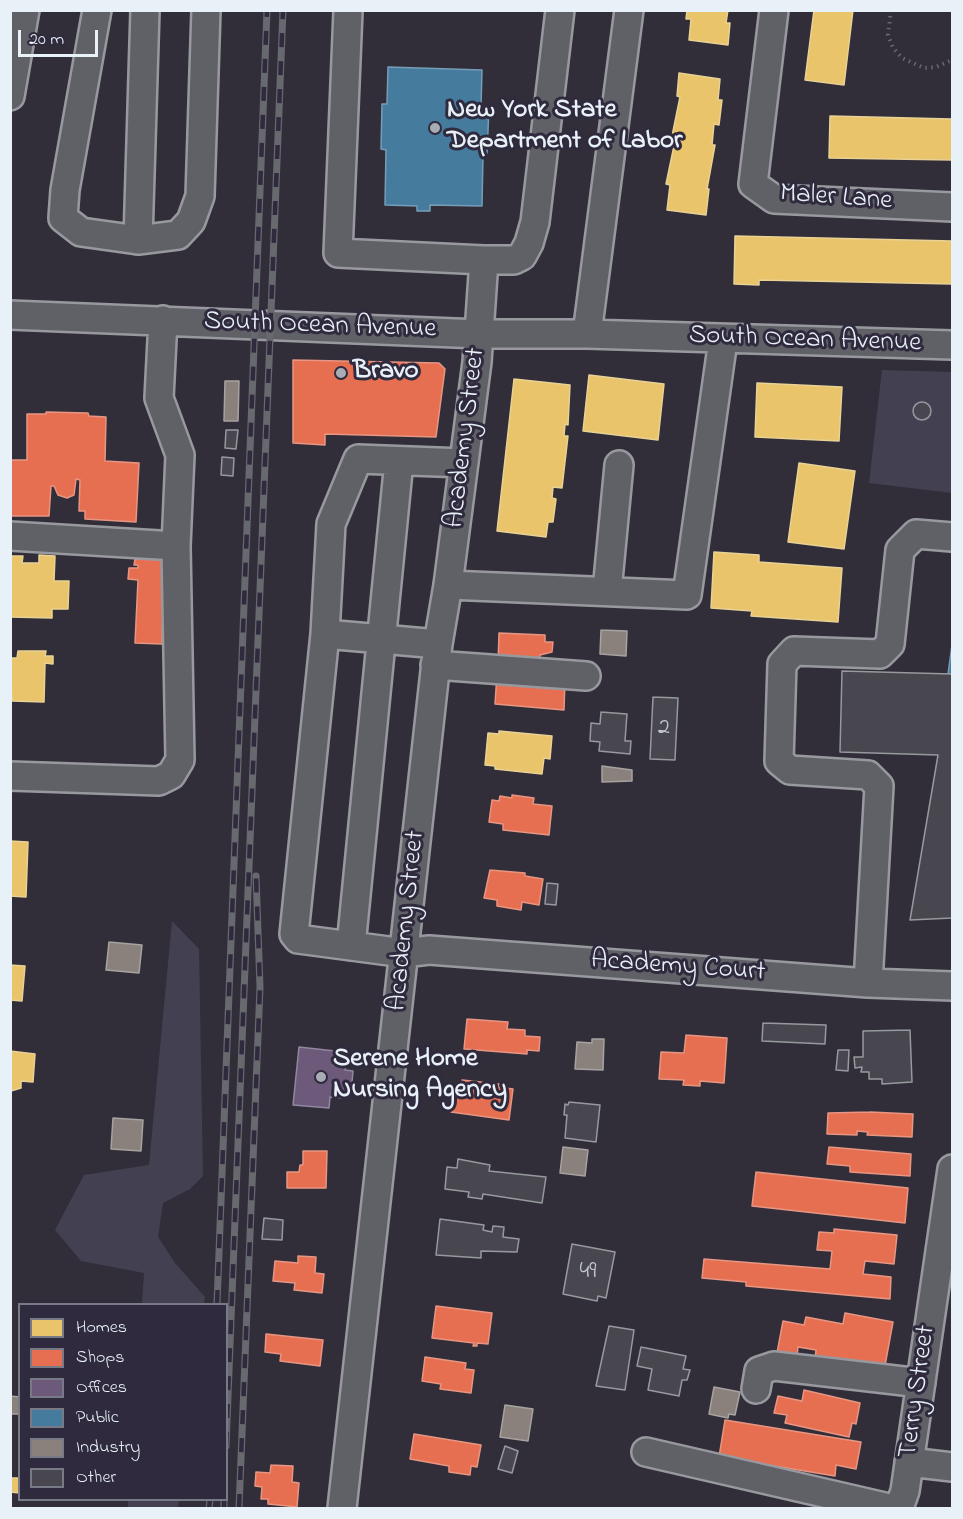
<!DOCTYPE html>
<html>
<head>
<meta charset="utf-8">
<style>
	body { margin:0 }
	#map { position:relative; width:963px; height:1519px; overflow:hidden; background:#312e39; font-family:"Indie Flower",sans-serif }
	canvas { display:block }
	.frame { position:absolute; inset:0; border:12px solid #e8f1f8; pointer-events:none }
	.legend { position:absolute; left:18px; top:1303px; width:210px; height:198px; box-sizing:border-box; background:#2f2a3d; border:2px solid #797a88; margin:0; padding:8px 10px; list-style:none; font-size:18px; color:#e8f1f8 }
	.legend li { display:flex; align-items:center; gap:12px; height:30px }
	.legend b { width:30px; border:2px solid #797a88 }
	.scale { position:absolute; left:18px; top:30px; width:80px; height:27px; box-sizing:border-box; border:3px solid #e8f1f8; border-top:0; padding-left:8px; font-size:18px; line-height:21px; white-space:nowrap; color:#e8f1f8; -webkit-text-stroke:4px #2f2a3d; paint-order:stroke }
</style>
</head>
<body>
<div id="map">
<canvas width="963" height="1519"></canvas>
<div class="frame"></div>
<ul class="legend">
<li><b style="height:16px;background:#e9c46a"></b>Homes</li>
<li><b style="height:16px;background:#e76f51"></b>Shops</li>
<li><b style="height:16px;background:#6d597a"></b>Offices</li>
<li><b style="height:16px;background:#457b9d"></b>Public</li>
<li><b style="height:16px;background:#8a817c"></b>Industry</li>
<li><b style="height:16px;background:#48464e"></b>Other</li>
</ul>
<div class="scale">20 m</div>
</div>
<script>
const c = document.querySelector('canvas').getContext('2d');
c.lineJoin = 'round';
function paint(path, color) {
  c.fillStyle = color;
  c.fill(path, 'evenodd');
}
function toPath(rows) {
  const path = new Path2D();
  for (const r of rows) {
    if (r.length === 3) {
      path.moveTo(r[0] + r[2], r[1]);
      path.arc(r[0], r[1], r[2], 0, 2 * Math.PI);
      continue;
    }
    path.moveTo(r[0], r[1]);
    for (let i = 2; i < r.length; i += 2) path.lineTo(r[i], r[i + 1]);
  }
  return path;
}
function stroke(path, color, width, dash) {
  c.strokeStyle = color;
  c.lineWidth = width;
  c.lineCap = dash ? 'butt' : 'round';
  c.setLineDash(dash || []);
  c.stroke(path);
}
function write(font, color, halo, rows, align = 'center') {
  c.font = font + ' "Indie Flower",sans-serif';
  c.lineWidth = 6;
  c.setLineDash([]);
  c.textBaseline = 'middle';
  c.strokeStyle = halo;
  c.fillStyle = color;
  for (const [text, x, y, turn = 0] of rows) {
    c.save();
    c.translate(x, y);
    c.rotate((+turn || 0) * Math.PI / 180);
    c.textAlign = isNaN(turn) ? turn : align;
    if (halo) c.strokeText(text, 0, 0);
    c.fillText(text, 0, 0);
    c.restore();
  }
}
paint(toPath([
	[882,370,952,372,952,493,869,483],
	[172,921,199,949,203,1176,190,1189,163,1203,158,1237,175,1263,205,1297,204,1304,142,1304,144,1273,81,1261,55,1230,84,1175,149,1165],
	[128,1500,179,1500,178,1508,128,1508]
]), '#434151');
const homes = toPath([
	[687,10,728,10,726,23,730,23,728,45,689,40,691,19,686,19,687,10],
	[814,10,853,10,844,85,805,80,814,10],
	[679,73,720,79,718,100,722,100,719,125,714,124,712,145,715,145,707,189,709,189,706,215,667,210,670,185,666,184,675,141,671,141,680,97,677,96,679,73],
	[830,116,952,119,952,160,829,158,830,116],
	[735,236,952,241,952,284,759,280,759,285,734,284,735,236],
	[589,375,664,384,658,440,583,431,589,375],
	[514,379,570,385,568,425,565,424,564,436,568,436,562,488,553,487,552,498,556,499,553,522,548,522,546,537,497,531,514,379],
	[757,383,842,387,839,441,755,437,757,383],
	[799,463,855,471,844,549,788,542,799,463],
	[714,552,759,555,759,562,842,568,838,622,751,616,752,611,711,608,714,552],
	[39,555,55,556,54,581,69,581,68,609,52,609,52,618,10,617,10,556,23,556,22,563,39,563,39,555],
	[18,651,46,651,45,656,53,656,53,664,45,663,44,702,12,701,10,658,17,658,18,651],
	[499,731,552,736,550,759,544,758,542,774,495,769,495,766,485,765,488,733,499,734,499,731],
	[10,841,28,842,26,897,10,896,10,841],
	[10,965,25,966,22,1001,10,1000,10,965],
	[10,1051,35,1054,33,1082,21,1081,21,1088,11,1091,11,1097,10,1051],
	[10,1478,20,1478,20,1493,10,1492,10,1478]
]);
paint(homes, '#e9c46a');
stroke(homes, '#e9d295', 1.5);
const shops = toPath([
	[293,360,439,363,445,369,436,437,325,434,325,445,293,443,293,360],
	[46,412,88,413,89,416,106,417,105,461,139,463,136,522,85,519,85,511,79,511,80,480,76,479,74,495,67,498,58,495,54,486,51,486,49,516,10,516,10,460,27,460,27,414,46,414,46,412],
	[135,559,165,560,162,644,135,643,138,580,128,579,129,568,138,568,138,565,134,565,135,559],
	[499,633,545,635,545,642,553,642,552,652,540,655,539,666,498,664,499,633],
	[497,674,565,679,564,710,495,704,497,674],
	[512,795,534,798,533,804,552,806,549,835,503,830,503,824,489,822,492,800,499,801,500,796,512,798,512,795],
	[490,870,525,873,525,876,543,879,539,905,522,902,521,910,497,906,497,900,484,898,490,870],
	[467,1019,508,1022,507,1029,525,1030,525,1036,540,1037,539,1051,527,1050,527,1054,464,1049,467,1019],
	[686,1035,727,1038,724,1083,700,1081,700,1086,683,1085,684,1080,659,1079,661,1052,684,1053,686,1035],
	[462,1080,499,1084,498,1087,513,1089,509,1120,451,1112,455,1085,462,1086,462,1080],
	[870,1112,913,1114,912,1137,867,1135,868,1132,857,1131,857,1135,827,1134,828,1113,870,1112],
	[829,1147,911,1154,910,1176,850,1172,850,1166,827,1164,829,1147],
	[303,1151,327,1151,326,1188,287,1188,287,1172,299,1172,300,1165,303,1165,303,1151],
	[756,1172,908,1188,905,1223,752,1206,756,1172],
	[834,1229,897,1235,894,1264,865,1261,863,1274,891,1277,890,1299,746,1286,746,1282,702,1278,704,1259,830,1269,832,1251,817,1250,819,1232,834,1233,834,1229],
	[298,1256,316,1257,315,1273,324,1274,322,1293,294,1290,295,1283,273,1281,275,1261,298,1263,298,1256],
	[436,1306,492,1313,488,1344,477,1343,477,1346,473,1346,474,1343,432,1338,436,1306],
	[845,1313,893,1322,884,1371,815,1359,816,1350,798,1347,797,1357,777,1353,783,1321,804,1325,806,1317,843,1324,845,1313],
	[266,1334,323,1340,320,1366,280,1361,281,1354,265,1352,266,1334],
	[425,1357,466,1363,465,1369,474,1370,471,1393,440,1389,441,1384,422,1381,425,1357],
	[804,1390,860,1403,856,1424,852,1423,849,1437,785,1423,787,1415,774,1413,778,1396,802,1401,804,1390],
	[725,1420,861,1442,856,1469,836,1465,835,1476,719,1457,725,1420],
	[414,1434,481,1445,477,1467,471,1466,470,1475,449,1472,449,1466,410,1459,414,1434],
	[271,1465,293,1466,292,1482,299,1483,297,1507,268,1504,268,1499,261,1499,262,1487,255,1486,256,1472,270,1473,271,1465]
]);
paint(shops, '#e76f51');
stroke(shops, '#e79683', 1.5);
const offices = toPath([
	[299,1047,335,1051,333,1065,346,1066,345,1070,353,1071,351,1094,342,1093,342,1098,330,1097,329,1108,293,1105,299,1047]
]);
paint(offices, '#6d597a');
stroke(offices, '#9287a0', 1.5);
const public = toPath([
	[388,67,482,70,481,107,489,107,487,154,483,154,482,206,430,205,430,211,417,211,417,206,385,205,386,150,381,149,382,104,387,104,388,67],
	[952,645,952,674,948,674,952,645]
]);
paint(public, '#457b9d');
stroke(public, '#769eb8', 1.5);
const industry = toPath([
	[225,381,239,381,238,421,224,421,225,381],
	[601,630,627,631,626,656,600,654,601,630],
	[602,766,632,770,632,781,602,782,602,766],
	[109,942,142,945,139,973,106,970,109,942],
	[592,1039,604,1039,603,1070,575,1069,577,1042,592,1043,592,1039],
	[113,1118,143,1120,141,1151,111,1149,113,1118],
	[563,1147,588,1150,585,1176,560,1173,563,1147],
	[714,1387,740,1392,735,1415,729,1414,728,1418,709,1414,714,1387],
	[10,1396,20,1397,20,1414,10,1414,10,1396],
	[505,1405,533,1409,528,1441,500,1437,505,1405]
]);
paint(industry, '#8a817c');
stroke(industry, '#a6a3a1', 1.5);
const building = toPath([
	[922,411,9],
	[226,430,238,430,236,449,225,448,226,430],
	[222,457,234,458,233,476,221,475,222,457],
	[842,671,952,674,952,918,910,920,938,755,840,752,842,671],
	[653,697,678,698,675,760,650,759,653,697],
	[601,712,627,714,625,741,631,741,630,754,599,751,600,742,590,741,591,723,600,724,601,712],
	[547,883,558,884,556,905,545,904,547,883],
	[763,1023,826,1025,825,1044,762,1041,763,1023],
	[910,1030,912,1082,882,1084,882,1079,869,1079,869,1072,861,1072,862,1067,855,1068,854,1057,863,1057,863,1031,910,1030],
	[838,1050,849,1050,848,1071,836,1070,838,1050],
	[569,1102,600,1105,596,1142,565,1138,567,1115,564,1115,565,1104,568,1105,569,1102],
	[458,1159,490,1165,489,1171,546,1177,542,1203,483,1194,482,1199,468,1197,469,1192,445,1189,447,1167,457,1168,458,1159],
	[264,1218,283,1220,282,1240,262,1239,264,1218],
	[440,1219,484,1225,483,1230,492,1232,493,1226,504,1227,503,1237,519,1239,517,1252,481,1251,481,1258,436,1255,440,1219],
	[572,1244,615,1252,606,1298,598,1296,597,1301,563,1294,572,1244],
	[609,1326,634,1330,625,1390,596,1386,609,1326],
	[641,1347,686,1356,683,1369,690,1370,687,1380,682,1380,679,1396,648,1390,652,1369,637,1366,641,1347],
	[505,1446,518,1451,512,1473,498,1469,505,1446]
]);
paint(building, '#48464e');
stroke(building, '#98999f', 1.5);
const minor = toPath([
	[97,10,65,190,63,218,81,232,138,240],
	[145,10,138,240,178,235,191,221,200,196,206,10],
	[774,10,753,184,774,199,952,207],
	[348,11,338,253,484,260],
	[10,96,25,10],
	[10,315,480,334,587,334,952,345],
	[587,334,629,10],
	[464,463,358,459,331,524,325,634,294,934,298,939,404,953,429,950,868,983,952,986],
	[10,536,176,546],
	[448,585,687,595,723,340],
	[607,591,619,465],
	[325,634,438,644],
	[435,665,586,676],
	[10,776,159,781,171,775,180,760,176,546,180,455,159,398,163,320],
	[351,946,399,461],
	[868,983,879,786,868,775,790,770,779,761,782,664,794,651,880,654,890,644,900,550,916,534,952,537],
	[756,1389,759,1371,774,1366,921,1383],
	[646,1452,889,1508],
	[909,1462,952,1467],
	[342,1508,438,644,448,585,477,362,484,260,514,260,522,256,529,243,535,222,560,10],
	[899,1508,905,1491,952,1169]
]);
stroke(minor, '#98999f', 32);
stroke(toPath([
	[891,10,888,35,893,48,902,58,924,68,936,67,952,60]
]), '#68686f', 4, [1.5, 4.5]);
stroke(minor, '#606067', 27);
const rail = toPath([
	[217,1304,267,10],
	[226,1446,283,10],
	[209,1508,210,1500],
	[224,1508,224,1500],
	[239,1508,260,987,256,876]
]);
stroke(rail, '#68686f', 7);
stroke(rail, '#2f2a3d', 4.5, [14]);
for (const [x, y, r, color] of [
	[435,128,6,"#a8adb5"],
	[341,373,6,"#a8adb5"],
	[321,1077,6,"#a8adb5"]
]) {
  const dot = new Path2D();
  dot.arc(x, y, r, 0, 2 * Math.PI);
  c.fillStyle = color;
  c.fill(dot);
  stroke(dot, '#2f2a3d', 2);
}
write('24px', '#c0c6ce', null, [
	["2",664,729],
	["49",588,1273]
]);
write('bold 27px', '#e8f1f8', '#2f2a3d', [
	["New York State",447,112],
	["Department of Labor",447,143],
	["Bravo",353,373],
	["Serene Home",333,1061],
	["Nursing Agency",333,1092]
], 'left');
write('27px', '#e8f1f8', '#2f2a3d', [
	["Maler Lane",836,199,4],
	["South Ocean Avenue",320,327,2],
	["South Ocean Avenue",805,341,2],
	["Academy Street",467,438,-83],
	["Academy Street",408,921,-84],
	["Academy Court",678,968,4],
	["Terry Street",919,1392,-82]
]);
</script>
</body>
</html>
